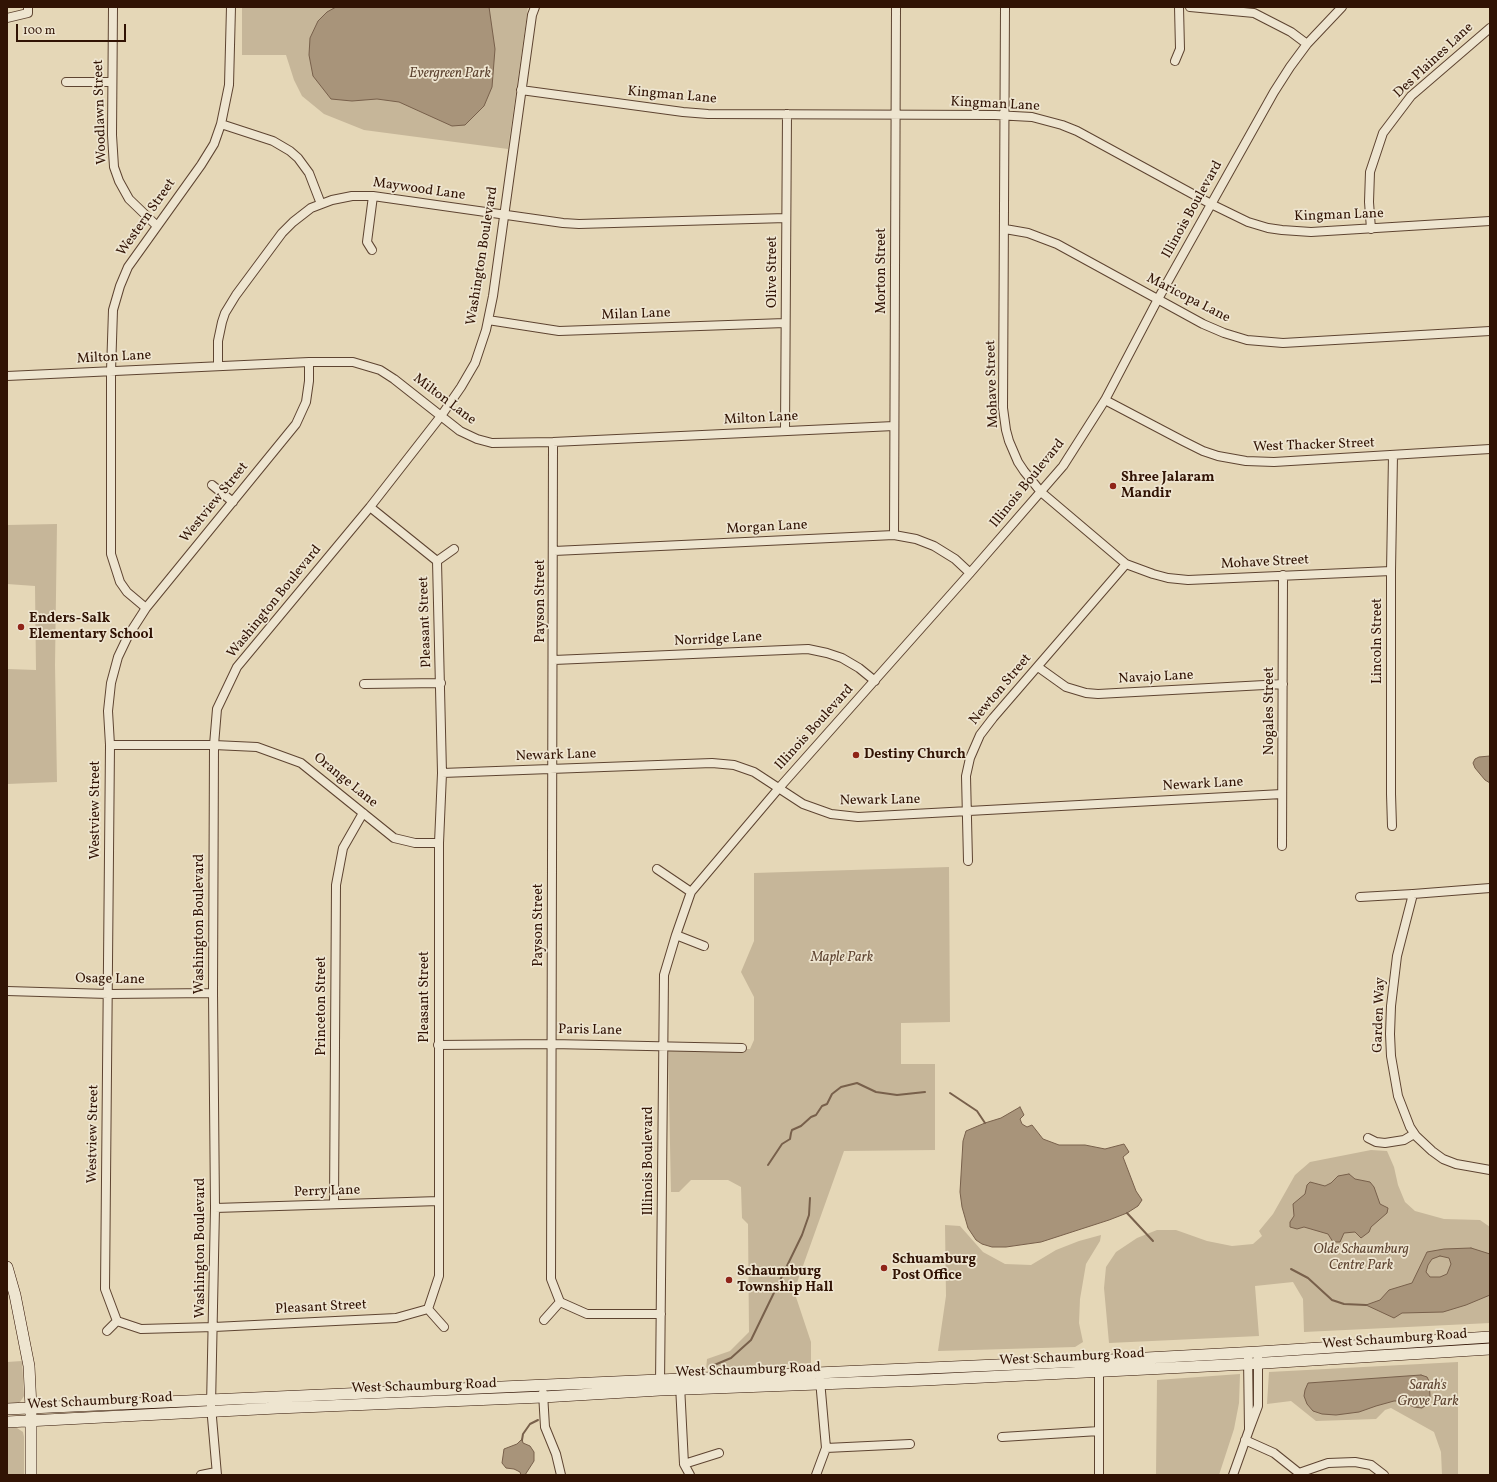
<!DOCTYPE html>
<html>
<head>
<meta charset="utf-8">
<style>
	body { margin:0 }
	#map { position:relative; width:1497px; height:1482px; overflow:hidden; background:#e5d7b7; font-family:Vollkorn,serif }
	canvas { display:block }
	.frame { position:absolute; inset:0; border:8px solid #311304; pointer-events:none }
	.scale { position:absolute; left:16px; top:24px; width:110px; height:18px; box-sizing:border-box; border:2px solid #311304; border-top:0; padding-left:5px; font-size:12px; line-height:14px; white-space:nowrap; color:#311304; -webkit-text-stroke:3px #eee5d0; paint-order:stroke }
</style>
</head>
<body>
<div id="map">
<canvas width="1497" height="1482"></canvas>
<div class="frame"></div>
<div class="scale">100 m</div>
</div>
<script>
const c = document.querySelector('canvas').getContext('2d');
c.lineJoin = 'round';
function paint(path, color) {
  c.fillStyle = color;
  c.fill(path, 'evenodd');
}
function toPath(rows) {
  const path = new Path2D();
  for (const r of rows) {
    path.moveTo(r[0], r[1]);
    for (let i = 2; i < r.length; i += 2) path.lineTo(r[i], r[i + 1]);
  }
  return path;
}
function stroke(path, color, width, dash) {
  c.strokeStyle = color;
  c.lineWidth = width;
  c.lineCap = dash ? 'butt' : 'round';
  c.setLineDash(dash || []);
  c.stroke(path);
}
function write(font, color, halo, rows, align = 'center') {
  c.font = font + ' Vollkorn,serif';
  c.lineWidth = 3.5;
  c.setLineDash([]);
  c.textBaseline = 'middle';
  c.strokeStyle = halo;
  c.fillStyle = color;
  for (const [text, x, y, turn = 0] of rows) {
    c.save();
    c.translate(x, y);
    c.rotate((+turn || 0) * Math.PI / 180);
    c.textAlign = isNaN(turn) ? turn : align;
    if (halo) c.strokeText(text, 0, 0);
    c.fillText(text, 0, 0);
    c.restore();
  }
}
paint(toPath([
	[242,7,528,7,508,149,364,130,324,114,302,96,294,80,286,55,242,55],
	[57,524,55,665,57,782,7,784,7,669,36,670,35,586,7,584,7,525],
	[949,867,950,1022,901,1023,901,1064,935,1064,935,1150,844,1151,794,1291,811,1342,811,1363,706,1369,707,1359,730,1351,749,1332,748,1224,742,1218,741,1187,728,1180,691,1180,679,1192,671,1192,668,1049,750,1049,754,1040,754,997,741,972,754,941,754,873],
	[1371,1150,1387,1151,1394,1167,1398,1185,1405,1202,1415,1211,1444,1219,1480,1220,1490,1227,1490,1323,1304,1332,1303,1299,1293,1282,1255,1286,1259,1336,1109,1343,1104,1288,1106,1267,1116,1252,1137,1238,1157,1230,1176,1230,1207,1241,1232,1246,1253,1244,1262,1236,1259,1231,1273,1214,1295,1175,1310,1162],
	[945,1225,960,1226,983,1252,1005,1264,1031,1265,1056,1250,1079,1241,1101,1235,1100,1241,1086,1264,1080,1299,1079,1323,1083,1342,1075,1347,938,1351,946,1296],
	[22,1361,24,1396,20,1402,17,1404,7,1405,7,1362],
	[1458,1362,1458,1475,1442,1475,1441,1452,1434,1432,1391,1408,1385,1410,1376,1419,1316,1421,1291,1401,1267,1404,1269,1372],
	[1240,1374,1239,1403,1234,1429,1219,1475,1156,1475,1157,1380],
	[7,1427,17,1428,23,1432,24,1437,24,1475,7,1475]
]), '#c6b699');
const water = toPath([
	[336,7,489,7,495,49,492,87,484,106,465,125,452,126,399,102,377,99,352,101,331,99,313,76,309,55,310,38,318,21,327,12,336,7],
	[1490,756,1490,783,1485,780,1475,768,1473,763,1475,759,1479,757,1490,756],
	[1020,1107,1024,1115,1020,1119,1022,1124,1027,1127,1032,1125,1043,1139,1059,1145,1085,1145,1105,1149,1124,1144,1129,1152,1123,1157,1136,1191,1142,1200,1138,1206,1127,1213,1109,1220,1041,1242,1006,1247,992,1247,982,1244,976,1240,968,1228,962,1207,960,1192,963,1141,966,1131,985,1123,1001,1118,1020,1107],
	[1349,1174,1355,1179,1370,1182,1374,1187,1380,1204,1388,1208,1387,1213,1371,1227,1369,1232,1361,1238,1355,1232,1344,1233,1340,1242,1333,1242,1328,1234,1304,1227,1297,1229,1290,1227,1290,1222,1294,1216,1293,1204,1305,1194,1307,1185,1310,1182,1325,1186,1331,1183,1338,1176,1349,1174],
	[1471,1248,1490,1254,1490,1295,1466,1305,1443,1312,1402,1313,1394,1318,1366,1305,1380,1300,1389,1290,1412,1283,1427,1252,1444,1249,1471,1248],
	[1440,1256,1449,1258,1451,1264,1447,1274,1440,1277,1430,1277,1426,1272,1428,1265,1432,1259,1440,1256],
	[1421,1375,1427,1377,1429,1381,1430,1396,1429,1403,1422,1408,1414,1407,1400,1401,1394,1401,1376,1406,1359,1412,1336,1415,1322,1414,1313,1411,1307,1404,1304,1396,1305,1390,1308,1383,1421,1375],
	[522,1439,523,1443,530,1446,534,1452,534,1461,525,1475,521,1475,520,1472,514,1469,506,1468,502,1463,504,1449,517,1444,522,1439]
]);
paint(water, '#a8947a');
stroke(water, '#78604b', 1);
stroke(toPath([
	[950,1093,977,1111,985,1123],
	[768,1165,782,1144,790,1139,791,1133,792,1130,801,1126,811,1117,816,1115,822,1106,827,1104,832,1094,841,1087,857,1083,876,1092,897,1095,925,1092],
	[1127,1213,1153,1241],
	[1291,1269,1308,1278,1332,1300,1344,1304,1366,1305],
	[712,1366,731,1358,751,1340,802,1235,809,1215,810,1198],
	[522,1440,523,1434,530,1424,538,1420]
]), '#78604b', 2);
const street = toPath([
	[113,7,112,135,114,167,119,181,129,199,157,226],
	[1005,7,1003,408,1006,430,1009,441,1018,462,1024,471,1041,492,1126,564,1153,574,1168,578,1188,580,1391,571],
	[1190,7,1254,13,1291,32,1307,44],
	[7,18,28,13,28,7],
	[1175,61,1180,49,1179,7],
	[66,82,112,82],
	[521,90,683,112,708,114,995,115,1032,117,1062,125,1077,131,1211,204,1248,222,1268,228,1282,230,1311,232,1490,221],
	[221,124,273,141,290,151,298,158,309,173,321,204],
	[1005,229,1028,233,1057,244,1203,324,1224,333,1247,340,1283,343,1490,331],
	[1371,229,1369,202,1370,172,1383,133,1411,96,1490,28],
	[372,250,367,242,373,196],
	[488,320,559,331,785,323],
	[218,366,218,341,222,322,225,313,236,295,282,233,293,222,311,208,332,200,352,196,373,196,563,223,579,224,786,218],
	[7,376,309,362,353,362,380,370,394,379,460,431,477,439,492,443,553,442,894,426],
	[1105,400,1183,441,1203,451,1218,456,1246,461,1274,462,1490,449],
	[785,431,787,114],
	[553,442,551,1279,560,1302,587,1314,661,1314],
	[212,485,233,502],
	[370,507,437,561,442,773,439,843,439,1276,428,1309,444,1327],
	[894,535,896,7],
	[554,551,894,535,916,539,934,546,955,559,970,573],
	[437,561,454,549],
	[146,608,127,592,120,582,111,554,111,371,113,310,120,286,128,267,201,165,214,144,221,124,229,85,231,7],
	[554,660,808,649,827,653,842,658,859,668,875,681],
	[1038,667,1066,687,1086,693,1098,694,1283,684],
	[364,684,441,683],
	[110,745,214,745,257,747,301,763,394,838,415,843,439,843],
	[442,773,712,763,734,765,754,772,803,804,831,814,858,817,1282,794],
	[1392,826,1391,794,1391,571,1393,455],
	[1282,846,1283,575],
	[968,861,966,776,970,758,980,735,993,718,1126,564],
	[657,869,691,892],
	[1413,894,1397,956,1391,1006,1390,1034,1391,1056,1398,1096,1410,1127,1416,1136,1432,1151,1443,1159,1456,1164,1490,1170],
	[1360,897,1413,894,1490,888],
	[676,935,704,946],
	[7,991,108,994,213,993],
	[438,1045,552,1044,742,1048],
	[1368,1138,1376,1142,1385,1143,1404,1140,1414,1134],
	[334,1204,336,885,343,848,363,813],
	[215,1208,439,1201],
	[544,1320,560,1302],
	[117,1321,141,1329,214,1327,396,1318,428,1309],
	[107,1331,117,1321,105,1289,110,745,108,711,111,683,118,657,128,636,146,608,296,424,306,402,309,381,309,362],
	[1248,1358,1249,1429],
	[1099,1366,1099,1475],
	[660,1384,664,975,676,935,691,892,779,788,970,573,1063,466,1105,400,1158,299,1274,92,1290,67,1307,44,1342,7],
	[680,1385,684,1464,690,1475],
	[543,1393,545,1427,556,1454,561,1475],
	[1002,1437,1099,1431],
	[1245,1440,1274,1453,1299,1473,1328,1463,1355,1462,1371,1465,1384,1475],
	[826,1448,910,1444],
	[684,1464,719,1453],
	[201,1475,216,1472],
	[217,1475,211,1406,215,1208,213,993,214,745,217,709,237,667,370,507,441,416,461,387,475,363,486,330,493,296,532,15,535,7],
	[816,1475,826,1448,820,1380],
	[1233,1475,1249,1430,1258,1406,1258,1352]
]);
const secondary = toPath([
	[7,1267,15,1295,29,1366,31,1408,31,1475],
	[7,1409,1109,1360,1258,1352,1490,1337],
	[7,1422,277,1408,543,1397,660,1390,924,1380,1248,1364,1490,1349]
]);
stroke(street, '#5e4431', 10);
stroke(secondary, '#311304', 12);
stroke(street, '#eee5d0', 8);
stroke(secondary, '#eee5d0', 11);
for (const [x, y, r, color] of [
	[1113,486,4,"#8f2418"],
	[21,627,4,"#8f2418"],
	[856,755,4,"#8f2418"],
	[884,1268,4,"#8f2418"],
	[729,1280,4,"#8f2418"]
]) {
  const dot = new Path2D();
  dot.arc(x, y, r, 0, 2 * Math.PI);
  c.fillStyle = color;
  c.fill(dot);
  stroke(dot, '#eee5d0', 1.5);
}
write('14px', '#311304', '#eee5d0', [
	["Des Plaines Lane",1434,61,-43],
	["Kingman Lane",672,96,5],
	["Kingman Lane",995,105,3],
	["Woodlawn Street",101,112,-92],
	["Maywood Lane",419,190,8],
	["Illinois Boulevard",1193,210,-61],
	["Kingman Lane",1339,216,-2],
	["Western Street",147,218,-55],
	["Washington Boulevard",483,256,-81],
	["Morton Street",882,271,-90],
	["Olive Street",773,272,-90],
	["Maricopa Lane",1188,299,27],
	["Milan Lane",636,315,-2],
	["Milton Lane",114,358,-3],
	["Mohave Street",993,384,-92],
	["Milton Lane",444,400,37],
	["Milton Lane",761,419,-3],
	["West Thacker Street",1314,446,-2],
	["Illinois Boulevard",1028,484,-51],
	["Westview Street",215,503,-51],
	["Morgan Lane",767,528,-3],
	["Mohave Street",1265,563,-3],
	["Payson Street",541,601,-90],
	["Washington Boulevard",275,602,-51],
	["Pleasant Street",426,622,-92],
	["Norridge Lane",718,640,-3],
	["Lincoln Street",1378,641,-90],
	["Navajo Lane",1156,678,-3],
	["Newton Street",1001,690,-50],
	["Nogales Street",1270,711,-90],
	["Illinois Boulevard",815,728,-48],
	["Newark Lane",556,756,-2],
	["Orange Lane",345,781,39],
	["Newark Lane",1203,785,-3],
	["Newark Lane",880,801,-1],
	["Westview Street",96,810,-90],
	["Washington Boulevard",200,924,-90],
	["Payson Street",539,925,-90],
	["Osage Lane",110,980,1],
	["Pleasant Street",425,997,-90],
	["Princeton Street",322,1006,-90],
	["Garden Way",1380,1015,-88],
	["Paris Lane",590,1031,1],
	["Westview Street",94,1134,-89],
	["Illinois Boulevard",649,1161,-90],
	["Perry Lane",327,1192,-2],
	["Washington Boulevard",201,1248,-90],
	["Pleasant Street",321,1308,-3],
	["West Schaumburg Road",1395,1340,-4],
	["West Schaumburg Road",1072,1358,-3],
	["West Schaumburg Road",748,1371,-2],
	["West Schaumburg Road",424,1387,-2],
	["West Schaumburg Road",100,1402,-3]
]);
write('italic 14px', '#5e4431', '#eee5d0', [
	["Evergreen Park",450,74],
	["Maple Park",842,958],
	["Olde Schaumburg",1361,1250],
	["Centre Park",1361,1266],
	["Sarah's",1428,1386],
	["Grove Park",1428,1402]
]);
write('bold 14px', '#311304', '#eee5d0', [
	["Shree Jalaram",1121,478],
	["Mandir",1121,494],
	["Enders-Salk",29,619],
	["Elementary School",29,635],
	["Destiny Church",864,755],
	["Schuamburg",892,1260],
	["Post Office",892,1276],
	["Schaumburg",737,1272],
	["Township Hall",737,1288]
], 'left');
</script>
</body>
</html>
